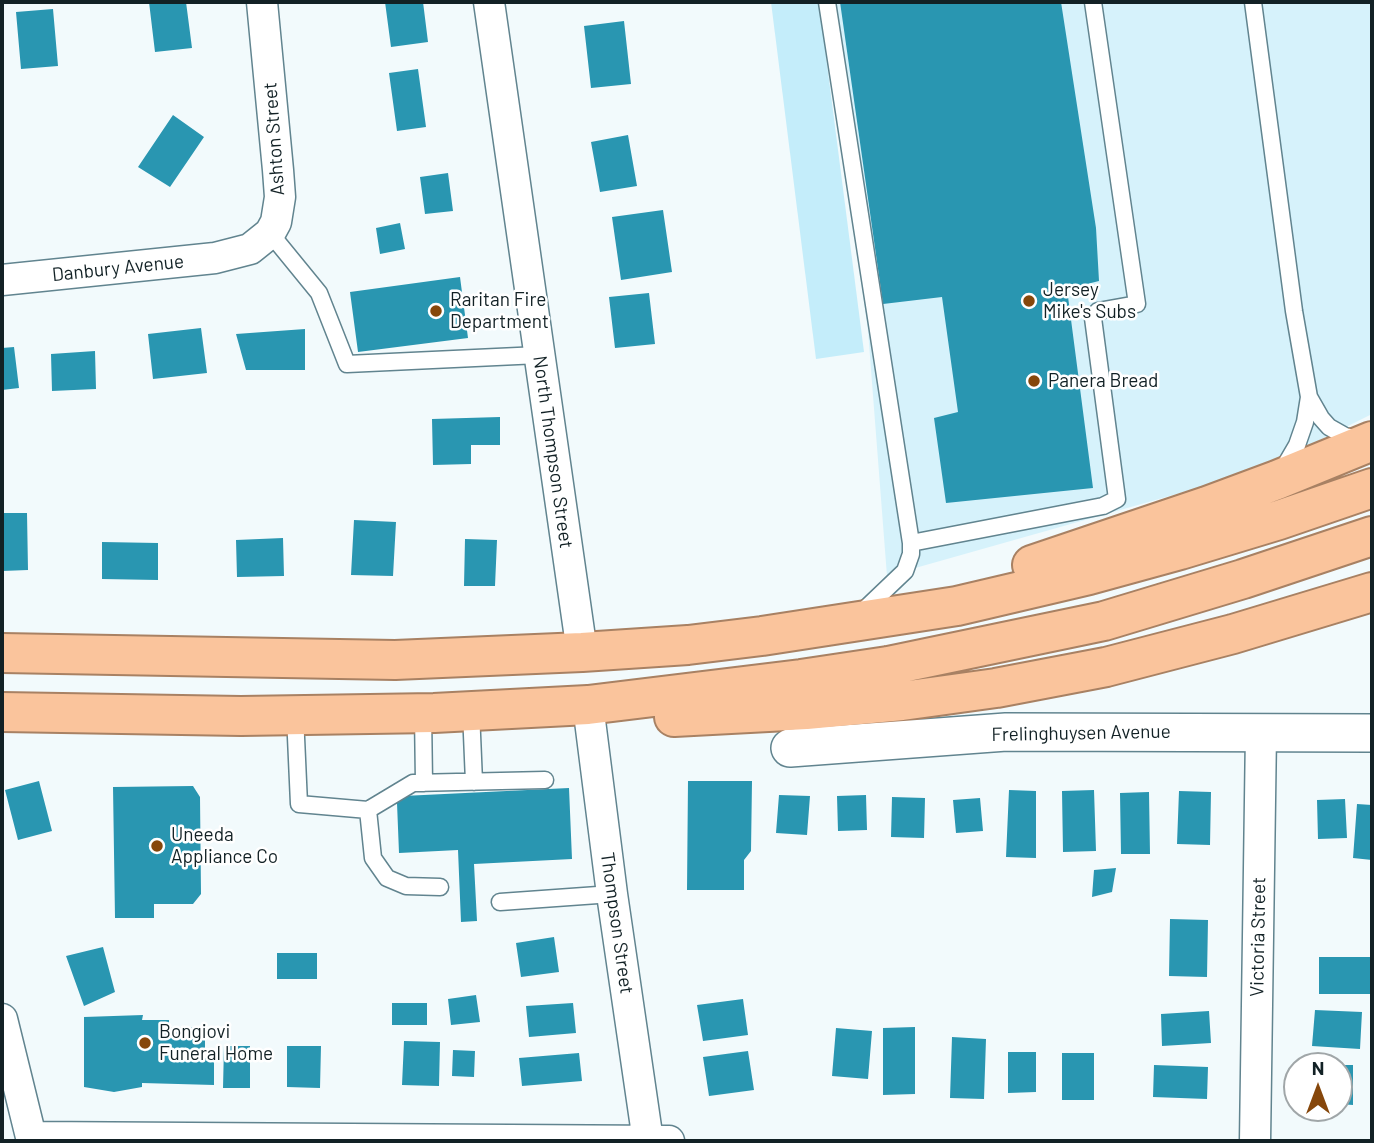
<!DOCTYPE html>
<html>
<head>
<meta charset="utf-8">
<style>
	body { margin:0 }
	#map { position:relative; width:1374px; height:1143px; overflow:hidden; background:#f2fafc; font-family:Barlow,sans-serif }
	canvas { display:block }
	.frame { position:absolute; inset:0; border:4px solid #122125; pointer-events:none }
	.north { position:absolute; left:1283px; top:1052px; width:70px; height:70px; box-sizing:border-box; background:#fff; border:2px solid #a0a6a8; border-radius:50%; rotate:0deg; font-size:19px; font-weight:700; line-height:28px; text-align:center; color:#122125 }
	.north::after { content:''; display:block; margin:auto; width:24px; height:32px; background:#86470b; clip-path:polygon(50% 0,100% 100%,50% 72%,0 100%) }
</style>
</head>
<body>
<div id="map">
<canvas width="1374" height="1143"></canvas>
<div class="frame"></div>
<div class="north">N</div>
</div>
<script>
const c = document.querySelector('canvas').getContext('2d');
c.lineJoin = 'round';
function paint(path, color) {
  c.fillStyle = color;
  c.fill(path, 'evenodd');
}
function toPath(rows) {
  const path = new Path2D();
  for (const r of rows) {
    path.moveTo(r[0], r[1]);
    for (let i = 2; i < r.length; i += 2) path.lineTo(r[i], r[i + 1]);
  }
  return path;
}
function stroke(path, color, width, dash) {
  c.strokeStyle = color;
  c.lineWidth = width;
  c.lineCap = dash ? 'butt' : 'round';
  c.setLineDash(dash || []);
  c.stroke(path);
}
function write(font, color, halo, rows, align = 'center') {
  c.font = font + ' Barlow,sans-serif';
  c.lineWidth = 5;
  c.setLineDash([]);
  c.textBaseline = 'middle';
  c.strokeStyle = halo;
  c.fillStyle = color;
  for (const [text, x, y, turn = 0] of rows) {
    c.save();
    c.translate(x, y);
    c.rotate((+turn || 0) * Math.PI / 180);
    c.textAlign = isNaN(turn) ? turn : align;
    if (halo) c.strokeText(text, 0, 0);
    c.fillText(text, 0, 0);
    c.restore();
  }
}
paint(toPath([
	[824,2,1372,2,1372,414,1258,471,887,576,868,331]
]), '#d6f2fb');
paint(toPath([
	[771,2,819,2,864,352,816,359]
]), '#c4edfa');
paint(toPath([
	[149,2,186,2,192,48,155,52],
	[385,2,423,2,428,42,391,47],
	[840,2,1061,2,1096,228,1099,281,1067,289,1093,488,946,503,934,418,958,412,942,297,883,304],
	[53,9,58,66,21,69,16,12],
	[624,21,631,84,591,88,584,26],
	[418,69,426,127,397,131,389,73],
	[173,115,204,137,170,187,138,167],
	[628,135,637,186,600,192,591,142],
	[448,173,453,211,425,214,420,177],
	[663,210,672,272,621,280,612,217],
	[400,223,405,249,380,254,376,228],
	[460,277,468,338,358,352,350,292],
	[649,293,655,344,615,348,609,297],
	[201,328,207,373,153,379,148,334],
	[305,329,305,370,246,370,236,334],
	[14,347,19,388,2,390,2,348],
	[95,351,96,389,52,391,51,354],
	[500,417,500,445,471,445,471,464,433,465,432,419],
	[2,513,27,513,28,570,2,571],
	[354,520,396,522,393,576,351,575],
	[283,538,284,576,237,577,236,540],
	[465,539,497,540,495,586,464,586],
	[102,542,158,543,158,580,102,579],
	[39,781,52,831,18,840,5,790],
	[688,781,752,781,751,851,744,860,744,890,687,890],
	[193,786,200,797,201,894,193,904,154,904,154,918,115,918,113,787],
	[569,788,572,859,474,864,477,921,461,922,458,850,399,853,397,803,403,796],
	[1009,790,1036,791,1036,858,1006,857],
	[1094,790,1096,851,1063,852,1062,791],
	[1179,791,1211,792,1210,845,1177,844],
	[1149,792,1150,854,1121,854,1120,793],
	[779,795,810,796,807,835,776,833],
	[866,795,867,830,838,831,837,796],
	[892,797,925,798,924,838,891,837],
	[980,798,983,831,956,833,953,800],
	[1345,799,1347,838,1318,839,1317,800],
	[1357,804,1372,805,1372,860,1353,858],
	[1116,868,1112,892,1092,897,1094,870],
	[1170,919,1208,920,1207,977,1169,976],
	[554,937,559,972,521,977,516,943],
	[103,947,115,992,84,1006,66,956],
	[277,953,317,953,317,979,277,979],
	[1319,957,1372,957,1372,994,1319,994],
	[476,995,480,1022,451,1025,448,999],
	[743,999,748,1035,703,1041,697,1005],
	[392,1003,427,1003,427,1025,392,1025],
	[573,1003,576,1033,529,1037,526,1006],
	[1315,1010,1362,1012,1360,1049,1312,1046],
	[1209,1011,1211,1043,1162,1046,1161,1014],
	[143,1015,142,1020,169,1020,169,1027,205,1028,205,1058,214,1058,214,1085,142,1083,142,1087,114,1092,84,1087,84,1017],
	[915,1027,915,1094,883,1095,883,1028],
	[836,1028,872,1031,868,1079,832,1076],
	[952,1037,986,1039,984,1099,950,1098],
	[404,1041,440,1042,439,1086,402,1085],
	[224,1046,250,1046,250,1088,223,1088],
	[287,1046,321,1046,320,1088,287,1087],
	[453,1050,475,1051,474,1077,452,1076],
	[748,1051,754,1090,709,1096,703,1057],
	[1008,1052,1036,1052,1036,1092,1008,1093],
	[579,1053,582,1081,522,1086,519,1058],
	[1062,1053,1094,1053,1094,1100,1062,1100],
	[1154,1065,1208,1067,1207,1099,1153,1097],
	[1339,1065,1353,1065,1353,1105,1339,1104]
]), '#2996b1');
const service = toPath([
	[827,2,911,543,1103,506,1117,499,1093,318,1098,311,1137,304,1093,2],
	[1253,2,1294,311,1309,397,1321,418,1329,427,1345,436,1361,439],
	[270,233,319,293,347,364,539,355],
	[1283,469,1297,445,1305,422,1309,397],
	[862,612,905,571,911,554,911,543],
	[471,711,474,782],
	[423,713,424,783],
	[295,715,299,804,368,810,373,858,387,878,406,886,440,887],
	[368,810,413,783,545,780],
	[500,902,612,894]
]);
const minor = toPath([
	[489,2,582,652],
	[2,280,215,258,250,249,270,233,276,222,280,197,278,170,262,2],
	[588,705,612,894,648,1141],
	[2,1019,32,1141],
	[31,1137,669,1141],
	[1255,1141,1261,732]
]);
const tertiary = toPath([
	[790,748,1006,732,1372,733]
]);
const trunk = toPath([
	[1032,565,1207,506,1277,480,1372,441],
	[2,653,395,660,582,652,688,645,762,636,957,606,1089,575,1180,550,1279,520,1372,488],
	[2,712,241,716,434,713,588,705,801,679,888,666,1104,621,1243,579,1372,536],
	[674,717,806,710,902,701,996,688,1106,667,1233,634,1372,592]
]);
stroke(service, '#61848f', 19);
stroke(minor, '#61848f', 33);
stroke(tertiary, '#61848f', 40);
stroke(trunk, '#a88163', 42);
stroke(service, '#fff', 16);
stroke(minor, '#fff', 30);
stroke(tertiary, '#fff', 37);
stroke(trunk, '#fac49c', 38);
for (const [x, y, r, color] of [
	[1029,301,7,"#86470b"],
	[436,311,7,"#86470b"],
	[1034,381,7,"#86470b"],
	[157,846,7,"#86470b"],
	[145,1043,7,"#86470b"]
]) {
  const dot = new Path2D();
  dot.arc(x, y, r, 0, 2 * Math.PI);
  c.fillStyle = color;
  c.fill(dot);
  stroke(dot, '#fff', 2.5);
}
write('19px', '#122125', '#fff', [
	["Ashton Street",274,139,-94],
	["Danbury Avenue",118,268,-6],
	["North Thompson Street",553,452,82],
	["Frelinghuysen Avenue",1081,733,-1],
	["Thompson Street",617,923,82],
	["Victoria Street",1258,937,-89]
]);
write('19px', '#122125', '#fff', [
	["Jersey",1043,290],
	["Mike's Subs",1043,312],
	["Raritan Fire",450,300],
	["Department",450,322],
	["Panera Bread",1048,381],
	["Uneeda",171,835],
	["Appliance Co",171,857],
	["Bongiovi",159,1032],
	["Funeral Home",159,1054]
], 'left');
</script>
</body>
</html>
